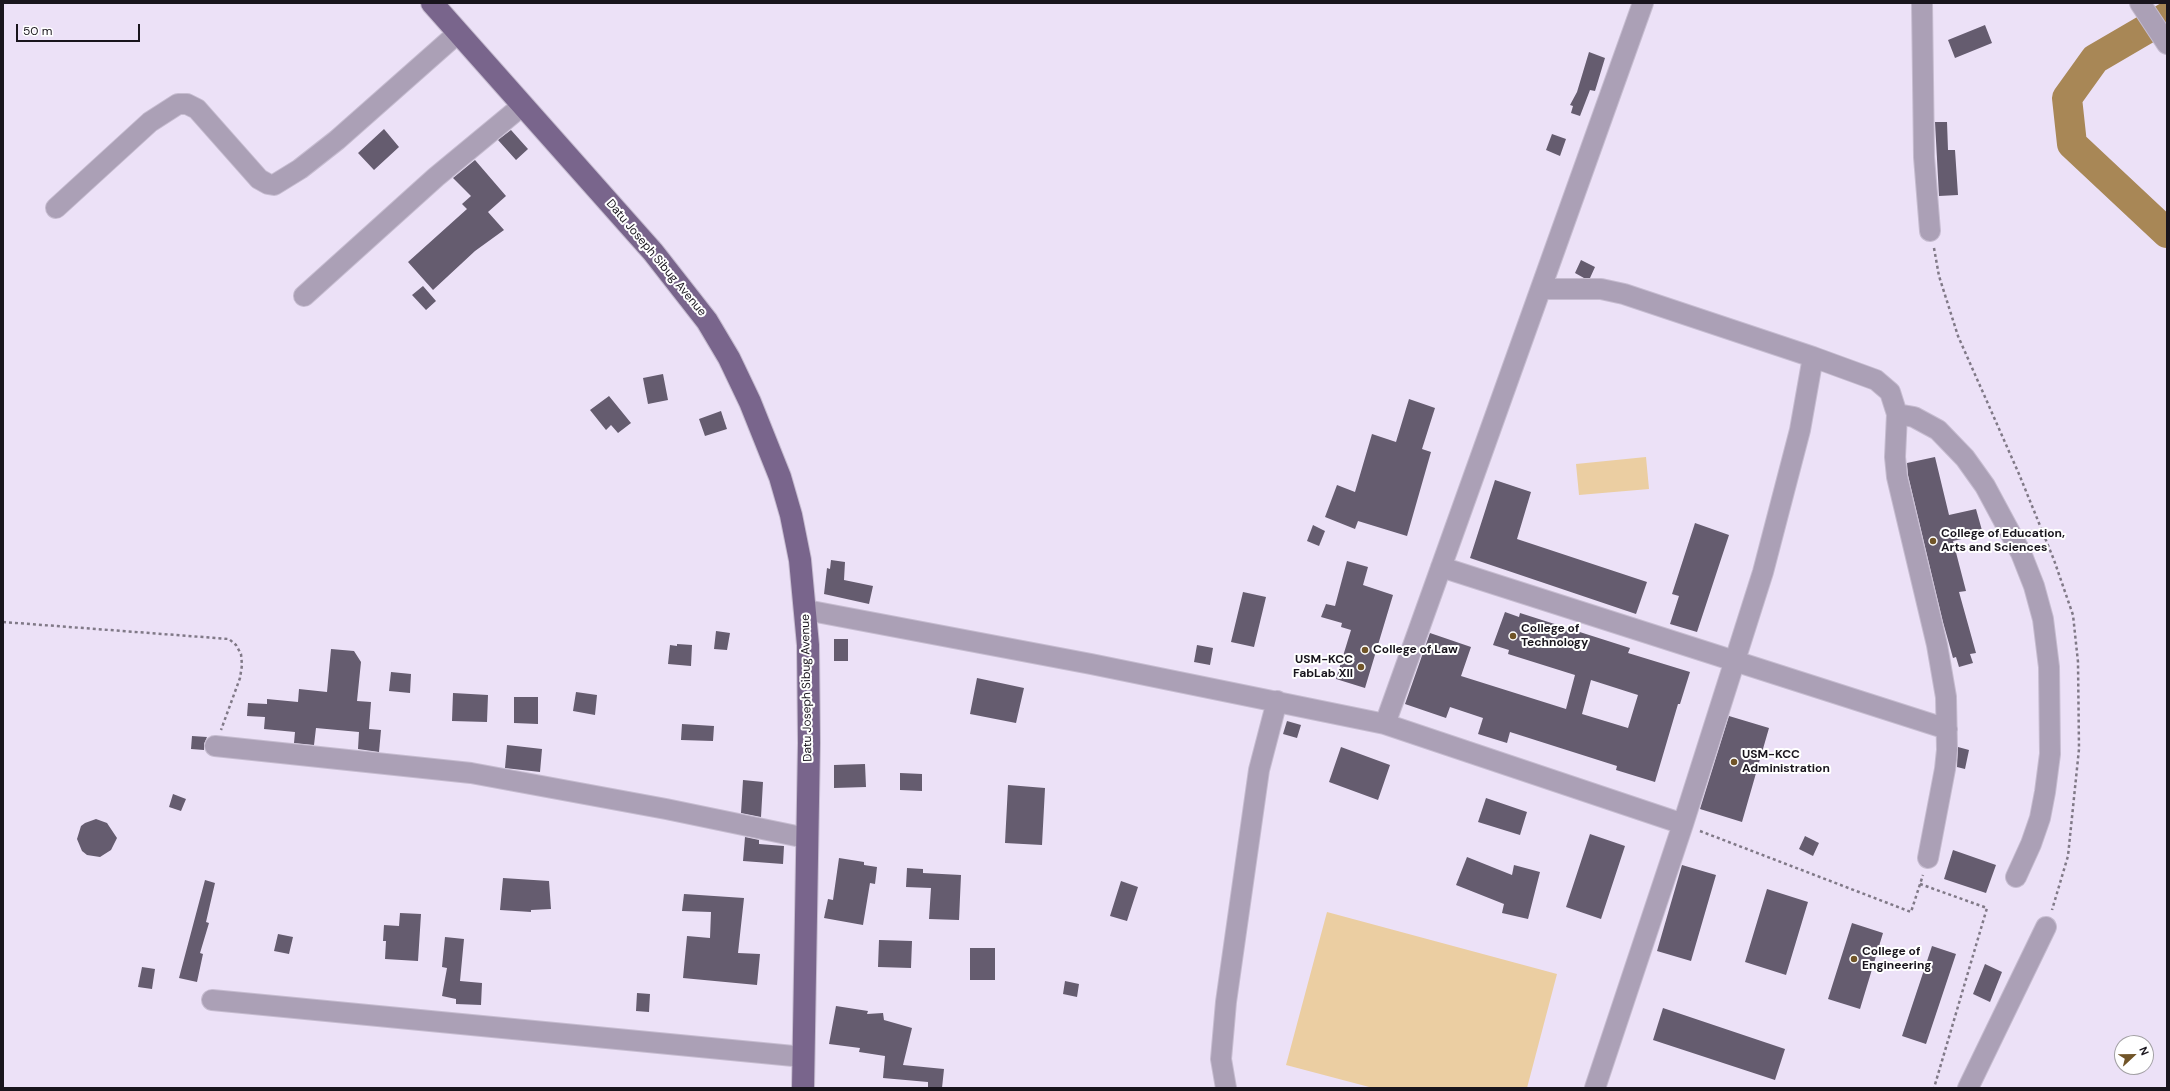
<!DOCTYPE html>
<html>
<head>
<meta charset="utf-8">
<style>
	body { margin:0 }
	#map { position:relative; width:2170px; height:1091px; overflow:hidden; background:#ece1f7; font-family:"DM Sans",sans-serif }
	canvas { display:block }
	.frame { position:absolute; inset:0; border:4px solid #19151d; pointer-events:none }
	.north { position:absolute; left:2114px; top:1035px; width:40px; height:40px; box-sizing:border-box; background:#fff; border:1px solid #a3a1a5; border-radius:50%; rotate:68deg; font-size:11px; font-weight:700; line-height:16px; text-align:center; color:#19151d }
	.north::after { content:''; display:block; margin:auto; width:14px; height:18px; background:#715528; clip-path:polygon(50% 0,100% 100%,50% 72%,0 100%) }
	.scale { position:absolute; left:16px; top:24px; width:124px; height:18px; box-sizing:border-box; border:2px solid #19151d; border-top:0; padding-left:5px; font-size:12px; line-height:14px; white-space:nowrap; color:#19151d; -webkit-text-stroke:3px #fff; paint-order:stroke }
</style>
</head>
<body>
<div id="map">
<canvas width="2170" height="1091"></canvas>
<div class="frame"></div>
<div class="north">N</div>
<div class="scale">50 m</div>
</div>
<script>
const c = document.querySelector('canvas').getContext('2d');
c.lineJoin = 'round';
function paint(path, color) {
  c.fillStyle = color;
  c.fill(path, 'evenodd');
}
function toPath(rows) {
  const path = new Path2D();
  for (const r of rows) {
    path.moveTo(r[0], r[1]);
    for (let i = 2; i < r.length; i += 2) path.lineTo(r[i], r[i + 1]);
  }
  return path;
}
function stroke(path, color, width, dash) {
  c.strokeStyle = color;
  c.lineWidth = width;
  c.lineCap = dash ? 'butt' : 'round';
  c.setLineDash(dash || []);
  c.stroke(path);
}
function write(font, color, halo, rows, align = 'center') {
  c.font = font + ' "DM Sans",sans-serif';
  c.lineWidth = 4;
  c.setLineDash([]);
  c.textBaseline = 'middle';
  c.strokeStyle = halo;
  c.fillStyle = color;
  for (const [text, x, y, turn = 0] of rows) {
    c.save();
    c.translate(x, y);
    c.rotate((+turn || 0) * Math.PI / 180);
    c.textAlign = isNaN(turn) ? turn : align;
    if (halo) c.strokeText(text, 0, 0);
    c.fillText(text, 0, 0);
    c.restore();
  }
}
paint(toPath([
	[1646,457,1649,489,1579,495,1576,464],
	[1327,912,1557,974,1527,1088,1373,1088,1286,1065]
]), '#ebcea2');
stroke(toPath([
	[2167,17,2095,59,2067,98,2072,144,2167,233]
]), '#a88756', 30);
paint(toPath([
	[1985,25,1992,43,1955,58,1948,40],
	[1589,52,1605,58,1595,91,1590,90,1580,116,1571,113,1573,106,1570,105,1577,92],
	[1935,122,1947,122,1948,150,1955,150,1958,195,1939,196],
	[384,129,399,147,374,170,358,153],
	[511,130,528,149,516,160,498,140],
	[1552,134,1566,139,1560,156,1546,150],
	[475,160,506,196,488,212,504,230,475,251,433,290,408,262,467,209,462,204,471,196,453,178],
	[1581,260,1595,267,1590,278,1584,278,1575,273],
	[423,286,436,301,426,310,412,295],
	[663,374,668,400,648,404,643,378],
	[609,396,631,423,618,433,611,425,606,430,590,410],
	[1409,399,1435,408,1422,449,1431,452,1407,536,1358,521,1355,529,1325,517,1337,485,1355,492,1372,434,1396,442],
	[721,411,727,429,705,436,699,419],
	[1935,457,1949,515,1976,509,1983,534,1953,541,1966,591,1959,592,1976,653,1970,654,1973,663,1959,667,1956,657,1953,658,1943,622,1908,475,1907,463],
	[1495,480,1531,492,1517,539,1647,582,1636,614,1470,558],
	[1695,523,1729,535,1697,632,1670,624,1679,596,1672,594],
	[1313,525,1325,531,1319,546,1307,541],
	[831,560,845,562,844,580,873,586,869,604,824,594,827,568,830,569],
	[1347,561,1368,567,1363,585,1393,595,1365,688,1336,679,1351,630,1341,627,1342,623,1321,617,1326,604,1335,606],
	[1243,592,1266,597,1254,647,1231,642],
	[1505,612,1519,617,1520,613,1630,648,1628,653,1690,672,1680,704,1678,704,1655,782,1616,770,1617,766,1510,732,1507,743,1478,734,1483,718,1450,707,1446,718,1405,704,1430,633,1471,647,1461,676,1566,709,1575,675,1508,654,1509,650,1493,645],
	[1591,680,1638,695,1628,728,1582,714],
	[716,631,730,633,727,650,714,649],
	[834,639,848,639,848,661,834,661],
	[677,644,692,645,691,666,668,664,670,645,677,646],
	[1197,645,1213,648,1210,665,1194,662],
	[331,649,354,651,361,662,357,701,371,702,369,729,381,730,379,752,358,749,359,732,316,728,314,745,294,743,295,732,264,729,265,717,247,716,248,703,267,704,267,699,298,702,299,689,327,692],
	[391,672,411,674,410,693,389,691],
	[977,678,1024,688,1016,723,970,714],
	[576,692,597,695,595,715,573,711],
	[453,693,488,695,487,722,452,721],
	[514,697,538,697,538,724,514,723],
	[1729,716,1769,728,1742,822,1700,809],
	[1287,721,1301,725,1297,738,1283,734],
	[682,724,714,726,713,741,681,740],
	[192,736,207,737,204,744,204,750,191,749],
	[507,745,542,749,540,772,505,768],
	[1341,747,1390,765,1378,800,1329,782],
	[1958,747,1969,750,1965,769,1957,767],
	[865,764,866,787,834,788,834,765],
	[900,773,922,774,922,791,900,790],
	[743,780,763,782,761,817,741,813],
	[1008,785,1045,788,1042,845,1005,843],
	[173,794,186,799,181,811,169,807],
	[1486,798,1527,812,1520,835,1478,822],
	[96,819,107,823,117,838,111,850,100,857,87,855,82,851,77,839,81,826,85,823],
	[1590,834,1625,846,1601,919,1566,907],
	[1805,836,1819,843,1813,856,1799,849],
	[745,837,759,840,759,844,784,846,783,864,743,861],
	[1953,850,1996,865,1986,893,1944,879],
	[1467,857,1512,875,1514,865,1540,872,1528,919,1502,913,1504,904,1456,885],
	[839,858,864,862,864,865,877,867,875,884,870,883,863,925,824,918,828,899,833,900],
	[1682,865,1716,875,1691,961,1657,951],
	[907,868,923,869,923,873,961,875,959,920,929,919,931,888,906,887],
	[503,878,549,881,551,909,531,910,531,912,500,910],
	[205,880,215,883,206,922,209,923,200,953,203,954,197,982,179,978],
	[1121,881,1138,887,1127,921,1110,916],
	[1767,889,1808,902,1786,975,1745,962],
	[684,894,744,898,738,953,760,954,757,985,683,978,687,936,710,938,711,912,682,911],
	[400,913,421,914,418,961,385,959,386,941,383,941,384,925,399,926],
	[1852,923,1883,933,1860,1009,1828,999],
	[278,934,293,937,289,954,274,951],
	[445,937,464,939,460,981,482,983,481,1005,456,1004,456,999,442,996,447,968,442,967],
	[879,940,912,941,911,968,878,967],
	[1932,946,1956,954,1926,1044,1902,1036],
	[970,948,995,948,995,980,970,980],
	[1985,964,2002,972,1990,1002,1973,994],
	[142,967,155,969,152,989,138,987],
	[1065,981,1079,984,1077,997,1063,994],
	[637,993,650,994,649,1012,636,1011],
	[836,1006,868,1011,867,1014,883,1013,884,1020,912,1028,903,1065,944,1069,942,1088,928,1088,928,1082,883,1078,885,1056,859,1052,860,1048,829,1044],
	[1663,1008,1785,1049,1775,1080,1653,1040]
]), '#655c6f');
const minor = toPath([
	[1922,3,1924,157,1930,231],
	[2140,3,2167,44],
	[56,208,150,122,178,104,187,104,197,109,259,179,268,184,274,185,300,169,337,140,458,33],
	[1541,289,1601,289,1624,294,1813,357,1876,380,1890,392,1897,414,1895,457,1897,477,1937,645,1946,697,1947,750,1945,769,1928,858],
	[304,296,436,177,523,105],
	[1897,414,1914,417,1938,430,1965,458,1985,486,2021,553,2034,586,2043,619,2049,667,2050,754,2045,792,2040,818,2031,844,2016,877],
	[1441,567,1947,729],
	[806,610,1091,664,1385,724,1683,824],
	[1385,724,1643,3],
	[215,746,471,773,666,809,806,838],
	[212,1000,804,1057],
	[1226,1088,1221,1059,1226,1002,1259,770,1277,701],
	[1595,1088,1683,824,1763,572,1800,430,1813,357],
	[1968,1088,2046,927]
]);
const major = toPath([
	[432,3,653,252,707,321,729,358,750,402,780,477,791,515,800,560,808,645,809,743,803,1088]
]);
stroke(minor, '#c6bcd0', 22);
stroke(major, '#c6bcd0', 24);
stroke(toPath([
	[1934,248,1939,276,1958,336,2019,474,2054,560,2073,615,2078,662,2079,749,2068,856,2052,910],
	[3,622,229,639,236,645,241,654,242,665,240,678,221,730],
	[1700,831,1911,912,1923,875],
	[1920,884,1987,908,1934,1088]
]), '#807987', 2.5, [3, 3]);
stroke(minor, '#aba0b6', 20);
stroke(major, '#79658c', 22);
for (const [x, y, r, color] of [
	[1933,541,4,"#715528"],
	[1513,636,4,"#715528"],
	[1365,650,4,"#715528"],
	[1361,667,4,"#715528"],
	[1734,762,4,"#715528"],
	[1854,959,4,"#715528"]
]) {
  const dot = new Path2D();
  dot.arc(x, y, r, 0, 2 * Math.PI);
  c.fillStyle = color;
  c.fill(dot);
  stroke(dot, '#fff', 1.5);
}
write('12px', '#19151d', '#fff', [
	["Datu Joseph Sibug Avenue",656,258,50],
	["Datu Joseph Sibug Avenue",807,688,-91]
]);
write('bold 12px', '#19151d', '#fff', [
	["College of Education,",1941,534],
	["Arts and Sciences",1941,548],
	["College of",1521,629],
	["Technology",1521,643],
	["College of Law",1373,650],
	["USM-KCC",1353,660,"right"],
	["FabLab XII",1353,674,"right"],
	["USM-KCC",1742,755],
	["Administration",1742,769],
	["College of",1862,952],
	["Engineering",1862,966]
], 'left');
</script>
</body>
</html>
